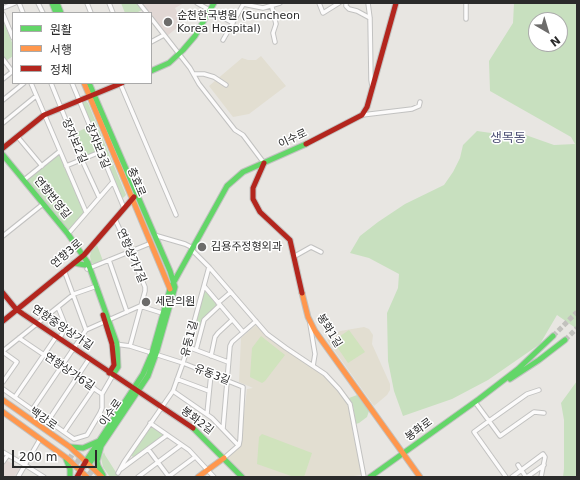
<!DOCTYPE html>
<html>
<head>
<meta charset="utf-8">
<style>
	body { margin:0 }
	#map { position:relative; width:580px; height:480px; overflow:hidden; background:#e8e6e2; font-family:"DejaVu Sans","Noto Sans KR",sans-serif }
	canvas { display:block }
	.frame { position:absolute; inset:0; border:4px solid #2b2b2b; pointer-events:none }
	.legend { position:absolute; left:12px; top:12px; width:140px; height:72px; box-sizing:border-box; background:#fff; border:1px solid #aaa; margin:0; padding:5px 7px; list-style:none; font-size:12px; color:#2b2b2b }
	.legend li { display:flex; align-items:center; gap:8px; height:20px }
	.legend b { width:20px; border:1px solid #aaa }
	.north { position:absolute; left:528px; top:12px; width:40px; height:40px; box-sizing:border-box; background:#fff; border:1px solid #aaa; border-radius:50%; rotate:142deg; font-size:11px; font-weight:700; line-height:16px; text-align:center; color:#2b2b2b }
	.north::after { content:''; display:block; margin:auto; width:14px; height:18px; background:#6d6c6b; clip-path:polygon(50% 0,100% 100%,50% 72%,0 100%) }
	.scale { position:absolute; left:12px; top:450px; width:85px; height:18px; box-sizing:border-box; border:2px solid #2b2b2b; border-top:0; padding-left:5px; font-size:12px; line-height:14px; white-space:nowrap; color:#2b2b2b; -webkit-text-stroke:3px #fff; paint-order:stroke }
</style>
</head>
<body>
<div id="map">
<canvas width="580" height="480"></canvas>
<div class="frame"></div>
<ul class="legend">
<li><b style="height:5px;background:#63d668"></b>원활</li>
<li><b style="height:5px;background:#ff974d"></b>서행</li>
<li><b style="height:5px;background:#b3261e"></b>정체</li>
</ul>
<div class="north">N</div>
<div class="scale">200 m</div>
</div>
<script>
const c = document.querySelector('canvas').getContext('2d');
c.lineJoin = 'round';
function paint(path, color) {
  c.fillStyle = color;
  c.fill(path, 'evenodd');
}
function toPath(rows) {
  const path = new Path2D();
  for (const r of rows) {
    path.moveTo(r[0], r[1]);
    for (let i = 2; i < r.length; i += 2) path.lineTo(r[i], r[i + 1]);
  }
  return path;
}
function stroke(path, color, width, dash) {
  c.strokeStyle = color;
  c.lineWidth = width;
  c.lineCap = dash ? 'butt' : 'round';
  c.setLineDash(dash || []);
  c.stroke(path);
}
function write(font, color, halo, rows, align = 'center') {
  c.font = font + ' "DejaVu Sans","Noto Sans KR",sans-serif';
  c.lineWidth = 3;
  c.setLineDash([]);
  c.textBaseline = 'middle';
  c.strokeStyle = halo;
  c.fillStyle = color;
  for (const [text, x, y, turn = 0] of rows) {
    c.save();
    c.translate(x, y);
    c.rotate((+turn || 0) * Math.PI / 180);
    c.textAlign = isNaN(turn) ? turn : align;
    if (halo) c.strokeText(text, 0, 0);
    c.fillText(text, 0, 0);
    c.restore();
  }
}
paint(toPath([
	[261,56,286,86,249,114,233,117,209,86,242,58,248,60,256,60],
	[256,325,266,336,328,379,344,397,349,408,353,434,361,470,361,475,347,477,246,477,228,458,240,446,247,389,253,388,239,382,241,338],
	[364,327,369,329,373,335,372,344,390,384,390,390,387,395,374,406,327,340,340,331]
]), '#e2ded1');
paint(toPath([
	[140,3,184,3,175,8,180,18,179,26,167,36,151,15,151,13,149,13],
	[6,460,20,468,14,477,3,476,3,465]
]), '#e1d7d4');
paint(toPath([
	[121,3,136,3,142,10,136,13,125,13],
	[514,3,577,3,577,329,557,315,540,344,488,380,452,399,403,416,394,391,388,361,387,313,398,288,399,274,369,258,350,253,360,236,378,222,405,204,444,185,453,172,460,158,463,145,477,131,491,133,520,133,554,145,575,144,571,137,490,91,489,61,513,23],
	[536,20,560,20,560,44,536,44],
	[3,20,13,45,13,56,6,61,3,57],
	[85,101,88,103,126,195,123,198,121,197,83,104,83,102],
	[88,127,97,149,96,153,85,158,82,156,73,134],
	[59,154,84,213,68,232,27,181,28,178],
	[97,245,103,261,93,264,91,262,90,256,91,252],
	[207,291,218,304,206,316,202,326,196,324,204,292],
	[577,381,577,477,563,477,564,469,564,420,561,403],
	[357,395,369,411,367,417,359,423,356,424,353,406,349,398],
	[150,425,164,435,134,458,131,455],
	[104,452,105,455,119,477,110,477,103,467,101,458]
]), '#c8e0bf');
paint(toPath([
	[349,330,365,352,348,363,333,341],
	[261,336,285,355,265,381,262,383,250,377,252,348],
	[262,434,312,453,304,477,294,477,257,464,259,437]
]), '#d0e3bd');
stroke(toPath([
	[553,336,577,312],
	[565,340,577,328]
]), '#c2c1bd', 5, [5, 2.5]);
stroke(toPath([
	[68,456,79,462,95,477]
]), '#c2c1bd', 5.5, [5.5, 3]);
const street = toPath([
	[19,3,23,13],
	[38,3,43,13],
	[87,3,91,13],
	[109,3,113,13],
	[139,3,147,13],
	[197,3,233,23],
	[271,3,276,24,273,33,275,42],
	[319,3,323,13,339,3],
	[346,3,346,6,349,9,357,11,370,18],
	[368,3,370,18,371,80,372,86],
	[243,4,263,8,280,3],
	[3,8,15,3],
	[3,14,13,38],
	[151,18,190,68,199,84,235,130,243,135,264,163],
	[466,19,466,3],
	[223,40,244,3],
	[151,42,164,35],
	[3,59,12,71],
	[194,74,204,74,214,77,226,85],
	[3,79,13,71],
	[51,83,82,160,99,197],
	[72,83,124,208],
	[120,83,176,215],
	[3,100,24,83],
	[362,115,412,109,419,106,420,102],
	[3,123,36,96],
	[17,136,42,166],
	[60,151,86,212],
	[66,166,100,152],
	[24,180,60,151,31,83],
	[115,219,130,252,145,287,145,291,130,346,115,344],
	[68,234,112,183],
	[154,235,185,244,193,248],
	[3,236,43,204],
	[192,250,209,267,267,334,286,348,325,374,339,389,350,404,364,477],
	[295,256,311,247,321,252],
	[109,260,127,312],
	[87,269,151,243],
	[64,270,86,330],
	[204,286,243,332],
	[218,303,231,292],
	[58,307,66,327,59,339],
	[310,324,315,354,313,366],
	[19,338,102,394,113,375],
	[130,346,183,363,243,387,240,440,239,445,224,458],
	[188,347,228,362],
	[196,350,204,320,220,305],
	[3,351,74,294,97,286],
	[3,352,17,362,3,382],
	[211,356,215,337,218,333,232,320],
	[177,379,209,391],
	[3,389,74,439,87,435,100,413,102,408,102,394],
	[539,390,527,394,489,421,500,436,534,412,544,413],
	[173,391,212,418,238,445],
	[15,397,56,337],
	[475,402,489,421,474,432,506,477],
	[32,410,86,330,140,306,162,313],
	[207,414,211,374],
	[48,421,89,359],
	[150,423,189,450,214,477],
	[223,429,230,346,232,342,256,321],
	[64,432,94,388],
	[40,439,25,465,44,477],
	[148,449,169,477],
	[3,452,25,465,18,477],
	[3,462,8,455],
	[518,465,526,477],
	[121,469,167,435],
	[118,473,124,462,173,391,183,363,209,267],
	[138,477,181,445],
	[168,477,195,457],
	[512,477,543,454,545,457,541,477],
	[527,477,544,465]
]);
const fast = toPath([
	[52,3,56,13],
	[57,3,61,13],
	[151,71,169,63,183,50,195,36,214,3],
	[89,83,170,271,175,287,156,354,148,376,89,464],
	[3,155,68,234,88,263,117,344,118,367,113,375],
	[74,263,85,265],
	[510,379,539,360,565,340],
	[193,428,242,477],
	[102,443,97,461,98,466,103,475],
	[71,447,83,448,99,441],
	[66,459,70,469,70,477],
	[86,461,143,374,152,353,170,289,227,186,243,172,306,144],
	[370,477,479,399,518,369,553,336]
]);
const slow = toPath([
	[84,83,170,289],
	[302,293,308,317,315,331,420,477],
	[3,400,70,447,102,477],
	[3,412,68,459,87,477],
	[198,477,224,458]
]);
const jam = toPath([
	[306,144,362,115,367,107,396,3],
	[3,148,44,115,122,83],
	[264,163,253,188,253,199,260,212,290,240,302,293],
	[3,293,16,309,23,314,193,428],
	[103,315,112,344,114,365,109,373],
	[3,321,84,255,134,197],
	[77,477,86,461]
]);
stroke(street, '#c2c2c1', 5.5);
stroke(fast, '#c2c2c1', 7);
stroke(slow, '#c2c2c1', 7);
stroke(jam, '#c2c2c1', 7);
stroke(street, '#fcfbfb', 3.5);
stroke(fast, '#63d668', 5);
stroke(slow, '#ff974d', 5);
stroke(jam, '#b3261e', 5);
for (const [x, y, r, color] of [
	[168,22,5,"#6d6c6b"],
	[202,247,5,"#6d6c6b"],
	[146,302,5,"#6d6c6b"]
]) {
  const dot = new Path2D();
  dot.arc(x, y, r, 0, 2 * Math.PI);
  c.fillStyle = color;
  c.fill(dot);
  stroke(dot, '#fff', 1.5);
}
write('11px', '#2b2b2b', '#fff', [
	["순천한국병원 (Suncheon",177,16],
	["Korea Hospital)",177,29],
	["김용주정형외과",211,247],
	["세란의원",155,302]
], 'left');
write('11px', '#2b2b2b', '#fff', [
	["이수로",293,139,-25],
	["장자보2길",74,141,67],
	["장자보3길",97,146,68],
	["충효로",136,182,67],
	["연향번영길",52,198,51],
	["연향3로",67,254,-41],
	["연향상가7길",131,256,67],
	["연향중앙상가길",62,328,34],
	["봉화1길",329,331,58],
	["유동1길",190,339,-75],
	["연향상가6길",69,372,34],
	["유동3길",212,375,22],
	["이수로",111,413,-55],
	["백강로",43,419,35],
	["봉화2길",197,421,37],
	["봉화로",419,430,-36]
]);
write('13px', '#505377', '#fff', [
	["생목동",508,139]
]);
</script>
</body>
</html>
